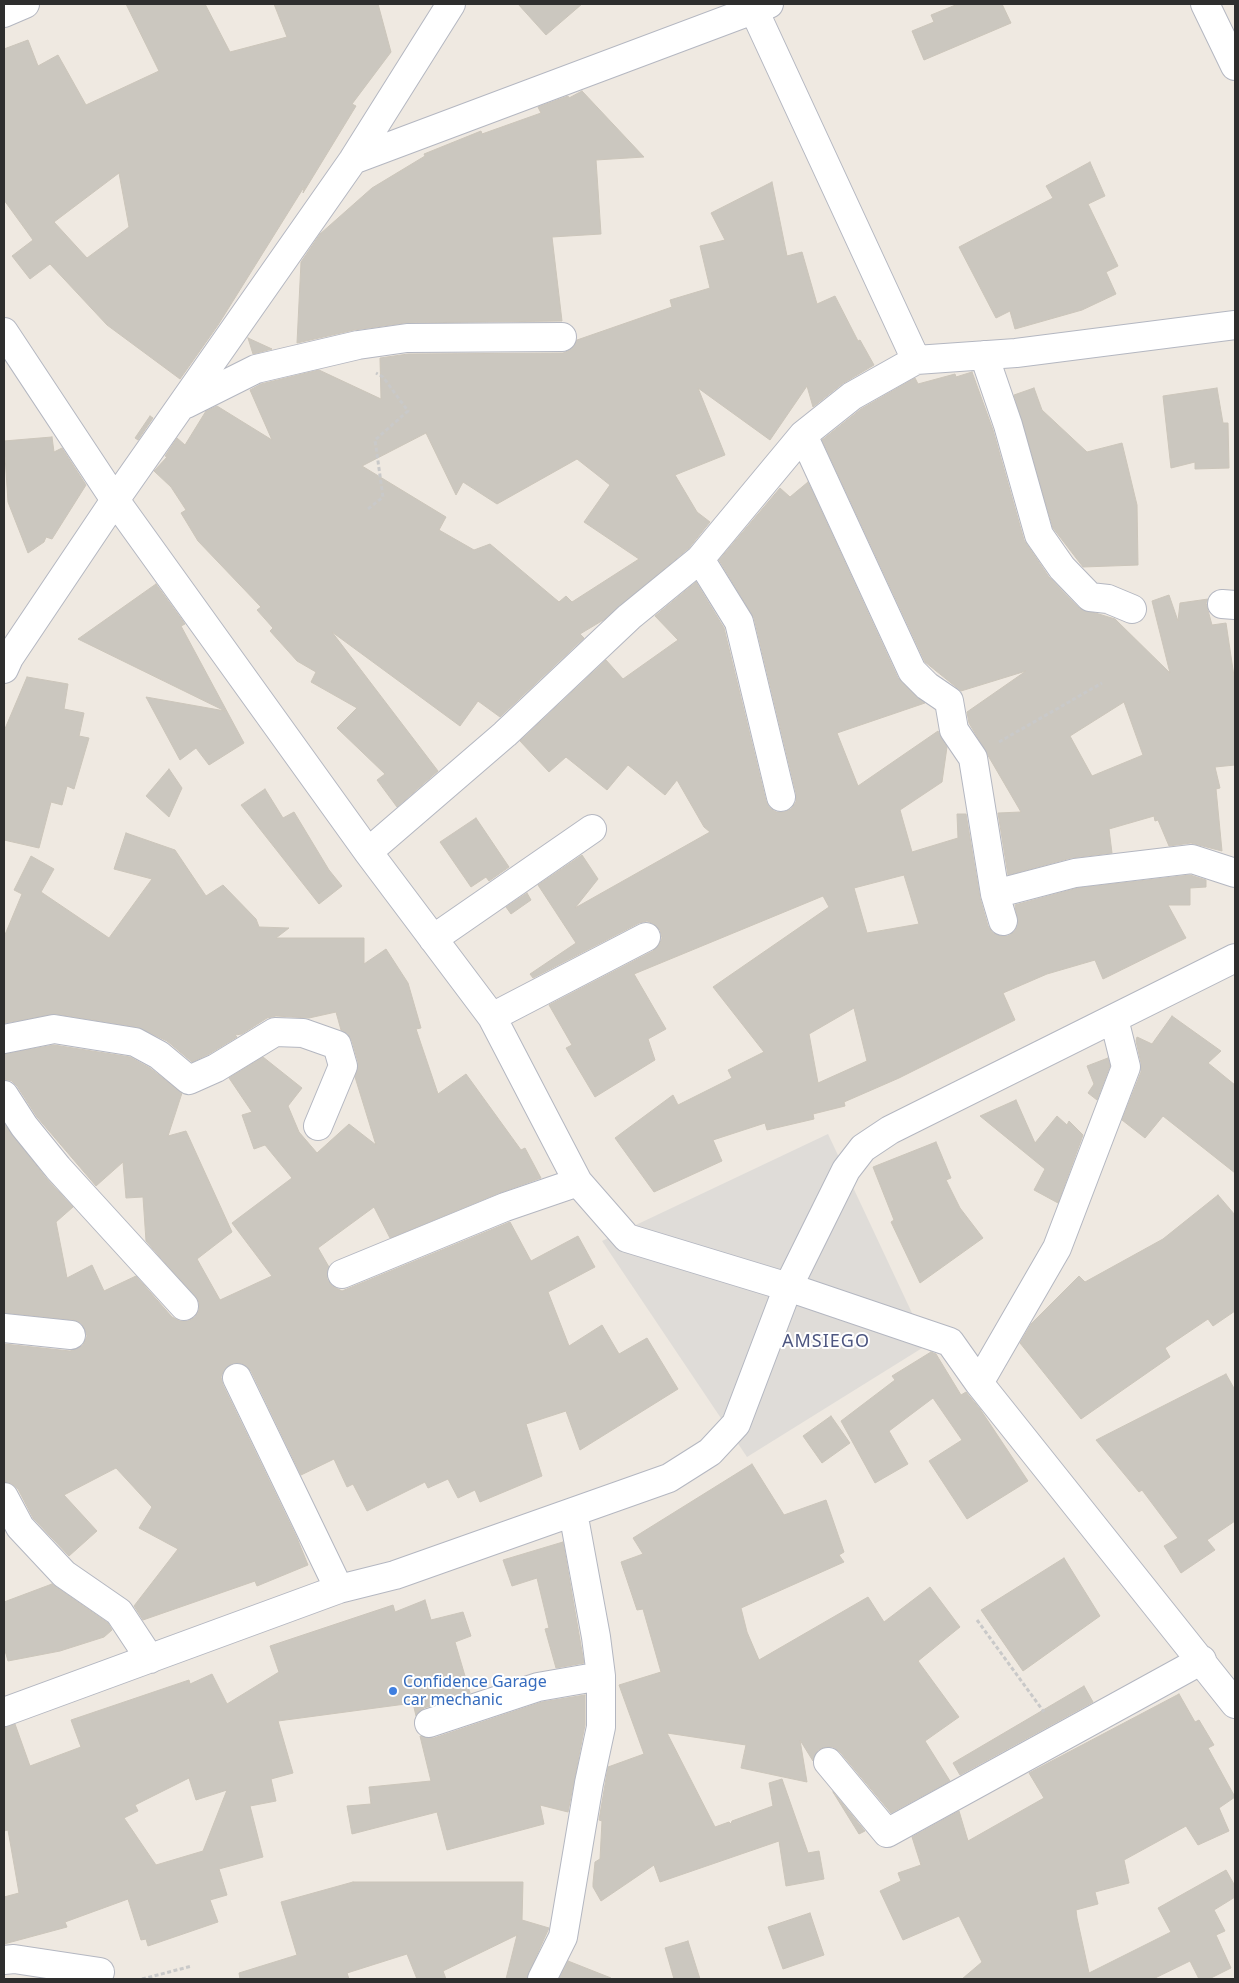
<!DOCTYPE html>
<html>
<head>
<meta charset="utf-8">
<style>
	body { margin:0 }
	#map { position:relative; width:1239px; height:1983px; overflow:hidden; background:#efe9e1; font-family:"Noto Sans",sans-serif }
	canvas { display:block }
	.frame { position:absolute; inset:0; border:5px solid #2e2e2e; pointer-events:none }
</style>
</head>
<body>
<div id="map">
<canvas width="1239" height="1983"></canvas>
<div class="frame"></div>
</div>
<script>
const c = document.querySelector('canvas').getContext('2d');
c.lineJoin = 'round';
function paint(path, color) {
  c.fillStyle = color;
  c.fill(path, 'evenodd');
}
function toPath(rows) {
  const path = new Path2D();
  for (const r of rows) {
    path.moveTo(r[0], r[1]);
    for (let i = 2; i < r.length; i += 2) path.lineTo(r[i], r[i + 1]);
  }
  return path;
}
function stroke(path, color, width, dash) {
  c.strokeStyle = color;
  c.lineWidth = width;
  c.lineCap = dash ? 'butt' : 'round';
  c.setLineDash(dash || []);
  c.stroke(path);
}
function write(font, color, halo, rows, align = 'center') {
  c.font = font + ' "Noto Sans",sans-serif';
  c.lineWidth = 4;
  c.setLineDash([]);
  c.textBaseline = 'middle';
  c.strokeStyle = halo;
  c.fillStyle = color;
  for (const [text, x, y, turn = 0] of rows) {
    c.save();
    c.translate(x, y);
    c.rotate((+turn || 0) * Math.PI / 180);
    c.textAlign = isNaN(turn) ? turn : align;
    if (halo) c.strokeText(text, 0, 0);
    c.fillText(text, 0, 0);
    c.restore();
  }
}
paint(toPath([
	[828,1134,927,1345,747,1457,602,1241]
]), '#dfdcd8');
const building = toPath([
	[126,4,205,4,230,52,287,37,274,4,378,4,391,52,352,104,356,106,303,193,304,187,218,325,180,379,107,325,50,264,30,279,12,256,33,240,4,200,4,49,28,40,38,66,58,55,86,105,159,71,126,4],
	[119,173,129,227,87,258,54,222,119,173],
	[518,4,582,4,546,35,518,4],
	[958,4,1002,4,1011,23,924,60,912,31,934,22,931,15,958,4],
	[582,91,644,157,596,160,601,234,552,237,562,321,405,323,354,330,297,343,301,262,320,234,372,188,425,156,424,154,481,131,482,134,541,113,538,107,568,96,569,98,582,91],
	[1090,162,1105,196,1088,204,1118,266,1106,272,1116,294,1082,310,1015,329,1010,311,996,318,959,247,1053,198,1046,186,1090,162],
	[772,182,787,256,802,252,817,304,835,296,858,341,860,340,874,365,842,384,813,407,807,386,770,440,698,388,725,455,675,475,697,512,710,522,689,548,605,619,580,634,584,638,500,717,478,701,460,726,332,632,438,771,397,807,377,780,385,774,337,728,357,708,311,682,316,672,297,661,270,631,273,628,257,610,261,607,198,541,181,513,186,510,171,487,154,471,167,457,165,456,177,438,185,445,206,411,217,406,272,440,250,390,261,384,319,370,381,399,380,358,408,354,563,353,570,350,577,340,672,307,670,300,710,288,700,246,725,240,711,213,772,182],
	[426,433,456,495,463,482,497,504,577,459,610,485,584,522,639,559,572,602,566,596,559,602,490,544,474,550,439,530,446,517,362,466,426,433],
	[248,338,272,349,253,354,248,338],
	[972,372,993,430,1024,540,1049,577,1079,608,1115,619,1170,673,1152,601,1169,595,1178,621,1180,603,1208,599,1206,603,1212,625,1226,623,1235,683,1235,765,1215,767,1220,788,1216,789,1222,851,1191,843,1169,846,1158,820,1155,821,1154,816,1109,829,1112,853,1071,858,1008,875,998,813,1021,812,969,723,967,712,1026,671,961,691,925,662,822,440,861,409,915,378,918,384,955,374,956,377,972,372],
	[1124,702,1143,755,1092,776,1070,736,1124,702],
	[1034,388,1042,410,1087,452,1122,443,1137,505,1138,565,1083,567,1053,528,1014,395,1034,388],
	[1217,388,1223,423,1228,423,1229,468,1195,469,1195,462,1171,468,1163,396,1217,388],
	[150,416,153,418,138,440,135,438,150,416],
	[52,437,54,452,62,448,86,485,52,539,46,537,44,542,28,553,8,502,4,441,52,437],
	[808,482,898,678,925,703,837,733,858,786,938,731,947,747,942,782,900,810,912,852,958,838,957,814,966,814,980,898,988,926,993,933,1000,936,1008,936,1015,931,1018,925,1015,905,1078,888,1190,875,1206,880,1206,887,1190,888,1190,905,1168,905,1186,938,1103,979,1095,960,1047,974,1003,993,1015,1020,899,1078,844,1102,845,1106,813,1114,814,1119,767,1130,765,1123,713,1140,722,1161,654,1192,615,1138,673,1095,678,1105,732,1078,728,1070,764,1052,713,987,829,907,823,896,634,974,666,1029,648,1039,655,1060,595,1097,566,1048,572,1045,549,1005,653,951,659,945,662,938,660,930,654,924,647,921,639,923,533,978,530,974,576,943,538,885,582,855,598,879,575,908,710,832,704,827,677,780,665,795,628,765,607,790,566,757,549,772,520,741,606,660,623,679,678,640,655,616,696,582,724,628,766,801,769,807,776,812,784,812,791,809,796,802,796,793,754,618,719,560,780,488,790,497,808,482],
	[904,875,919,924,867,933,854,888,904,875],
	[854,1008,867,1061,818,1083,809,1034,854,1008],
	[156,584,185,624,181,626,244,743,209,765,196,748,180,760,146,697,225,711,78,639,156,584],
	[27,677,68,684,64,709,84,713,79,736,89,738,74,789,67,786,62,805,51,802,39,848,4,840,4,731,27,677],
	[169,769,182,788,169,817,146,796,169,769],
	[265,789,283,818,294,812,329,870,342,886,319,904,241,805,265,789],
	[476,818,509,867,489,881,486,877,471,887,440,842,476,818],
	[126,833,175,850,206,896,223,885,256,919,259,927,289,928,276,938,364,938,364,964,386,949,408,983,421,1028,416,1029,438,1094,466,1074,521,1150,525,1148,541,1178,499,1193,390,1238,374,1207,318,1248,329,1267,327,1279,332,1286,342,1291,510,1222,531,1261,578,1236,595,1267,548,1292,569,1346,602,1325,619,1354,647,1338,678,1389,580,1450,566,1411,526,1424,542,1476,480,1502,475,1490,458,1498,448,1479,428,1488,425,1482,367,1511,353,1484,347,1487,334,1459,301,1475,251,1371,245,1365,239,1363,231,1364,224,1370,221,1377,223,1385,297,1538,308,1565,257,1586,255,1581,143,1620,134,1606,178,1549,139,1528,152,1507,116,1468,64,1495,97,1531,69,1556,33,1518,18,1489,12,1484,4,1482,4,1344,70,1351,77,1349,83,1345,87,1336,85,1329,81,1323,73,1320,4,1313,4,1123,46,1178,73,1207,56,1222,67,1278,92,1265,104,1291,136,1276,172,1317,180,1321,188,1321,195,1317,199,1310,199,1302,146,1241,143,1197,126,1198,123,1162,96,1186,37,1117,17,1086,12,1081,4,1079,4,1054,54,1045,130,1057,150,1068,182,1093,168,1136,186,1131,232,1232,197,1259,220,1300,272,1276,232,1223,292,1178,265,1145,254,1149,242,1115,252,1112,229,1078,263,1057,302,1088,288,1106,299,1132,317,1153,349,1124,376,1145,355,1077,358,1062,352,1041,348,1034,341,1030,336,1012,309,1018,276,1016,267,1018,242,1034,235,1035,237,1037,209,1054,192,1062,167,1041,137,1027,56,1014,5,1023,4,937,22,894,14,890,31,856,54,869,41,892,109,938,152,879,114,869,126,833],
	[527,893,531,900,511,914,506,907,527,893],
	[1172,1016,1221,1051,1208,1063,1235,1085,1235,1173,1163,1116,1145,1138,1122,1120,1141,1072,1141,1063,1136,1041,1137,1037,1152,1044,1172,1016],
	[1108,1058,1110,1066,1097,1100,1088,1093,1094,1084,1087,1066,1108,1058],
	[1016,1100,1035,1143,1057,1116,1067,1125,1069,1121,1083,1135,1058,1203,1034,1190,1045,1169,980,1116,1016,1100],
	[936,1142,951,1178,946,1180,960,1208,983,1238,920,1283,891,1222,894,1220,873,1167,936,1142],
	[1218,1195,1235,1215,1235,1311,1213,1326,1208,1319,1165,1348,1170,1357,1081,1419,1020,1343,1031,1324,1079,1276,1085,1282,1163,1239,1218,1195],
	[931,1352,936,1354,961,1395,966,1392,980,1409,1028,1481,967,1519,929,1461,962,1440,933,1398,889,1431,908,1464,875,1483,841,1421,895,1380,892,1376,931,1352],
	[1226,1374,1235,1390,1235,1521,1207,1540,1215,1550,1181,1573,1164,1546,1178,1538,1142,1490,1139,1492,1096,1440,1226,1374],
	[831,1416,850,1443,822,1463,803,1436,831,1416],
	[752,1464,784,1515,826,1500,844,1552,839,1555,844,1562,741,1608,747,1632,759,1660,868,1597,884,1622,930,1587,960,1627,918,1661,959,1717,925,1741,950,1781,891,1813,840,1752,833,1747,826,1747,818,1750,813,1761,800,1740,807,1782,741,1768,746,1745,667,1733,715,1827,729,1822,731,1824,732,1821,773,1806,769,1783,782,1779,808,1853,819,1851,824,1879,786,1886,779,1841,660,1882,654,1865,601,1901,593,1887,593,1883,595,1862,600,1859,602,1821,599,1820,608,1767,644,1754,619,1685,661,1672,643,1609,637,1610,621,1562,643,1554,633,1538,752,1464],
	[563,1542,584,1663,556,1668,545,1629,549,1628,537,1578,512,1586,503,1560,563,1542],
	[1064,1558,1100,1616,1023,1671,981,1610,1064,1558],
	[52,1584,108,1623,112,1630,104,1637,60,1651,8,1661,4,1647,4,1602,52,1584],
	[425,1600,431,1620,463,1612,471,1636,455,1642,470,1693,424,1708,416,1716,413,1703,278,1721,293,1773,271,1779,276,1801,250,1806,263,1857,219,1869,227,1895,210,1900,218,1922,148,1946,146,1939,141,1940,128,1899,65,1922,67,1927,4,1944,4,1897,19,1893,8,1830,4,1831,4,1727,15,1724,30,1766,81,1747,71,1720,189,1680,190,1684,212,1674,227,1704,279,1672,270,1646,393,1605,395,1612,425,1600],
	[189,1778,196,1800,227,1790,203,1851,156,1865,124,1818,138,1811,135,1805,189,1778],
	[1084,1686,1093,1702,960,1775,953,1763,1084,1686],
	[1179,1694,1195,1722,1199,1720,1214,1745,1208,1748,1235,1797,1219,1808,1229,1831,1198,1845,1186,1826,1124,1860,1129,1883,1095,1892,1098,1904,1076,1910,1077,1918,1089,1973,1171,1932,1158,1908,1226,1870,1235,1886,1235,1897,1214,1910,1225,1931,1216,1935,1231,1968,1209,1979,1199,1979,1190,1961,1153,1979,962,1979,982,1962,959,1916,903,1940,880,1891,901,1881,898,1873,921,1865,912,1837,959,1811,968,1841,1044,1798,1029,1773,1179,1694],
	[585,1695,585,1725,568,1812,540,1805,544,1824,447,1850,437,1812,352,1834,347,1806,371,1804,369,1787,431,1781,420,1736,434,1738,542,1702,585,1695],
	[833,1792,865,1831,859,1834,833,1792],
	[353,1882,523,1882,522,1920,549,1928,526,1979,506,1979,517,1935,443,1971,446,1979,417,1979,407,1954,347,1973,349,1979,240,1979,239,1973,297,1955,281,1902,353,1882],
	[810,1913,824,1955,783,1969,768,1927,810,1913],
	[688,1941,700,1979,674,1979,665,1948,688,1941],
	[568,1961,611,1978,611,1979,559,1979,568,1961]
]);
paint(building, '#cbc7bf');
stroke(building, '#cbc5ba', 1);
const minor = toPath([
	[749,4,754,10,916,360],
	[1205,4,1235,66],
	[4,13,25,4],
	[353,160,769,4],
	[4,332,115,500,368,852,492,1017,578,1182,627,1238,788,1287,950,1342,979,1383,1235,1704],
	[984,355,1008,425,1039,535,1062,568,1090,597,1108,599,1132,609],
	[186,404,256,369,358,345,407,338,562,337],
	[803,435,912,671,927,686,949,701,954,730,973,758,995,894,1003,921],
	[700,559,739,622,781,797],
	[1222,604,1235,605],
	[4,669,9,658,115,500,353,160,451,4],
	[368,852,505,734,629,617,700,559,803,435,852,396,916,360,1016,353,1235,325],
	[995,894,1075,873,1192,859,1235,873],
	[433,939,592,829],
	[492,1017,646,937],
	[4,1039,54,1029,135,1042,159,1055,189,1080,216,1068,275,1032,303,1033,337,1045,343,1066,318,1126],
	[4,1095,24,1126,58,1168,184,1306],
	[342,1274,505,1207,578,1182],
	[4,1328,71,1335],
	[237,1378,339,1589],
	[979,1383,1057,1248,1126,1067,1114,1019],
	[4,1497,20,1527,64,1574,119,1612,150,1659],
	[4,1712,339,1589,395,1575,669,1478,710,1452,736,1424,788,1287,846,1170,863,1148,890,1130,1235,958],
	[429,1723,538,1687,601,1676],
	[828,1762,887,1833,1202,1660],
	[4,1960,14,1959,100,1972],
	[542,1979,563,1937,589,1783,601,1727,601,1676,596,1637,573,1512]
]);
stroke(minor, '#b4b7c1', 30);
stroke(toPath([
	[368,509,383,497,375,440,408,411,383,377,376,373],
	[999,742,1102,683],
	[977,1620,1044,1712],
	[142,1979,192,1966]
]), '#c9c9c9', 3, [4, 2.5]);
stroke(minor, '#fff', 28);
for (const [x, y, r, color] of [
	[393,1691,5,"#3f7fe0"]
]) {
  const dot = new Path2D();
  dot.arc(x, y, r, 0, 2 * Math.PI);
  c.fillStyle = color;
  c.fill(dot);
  stroke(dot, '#fff', 2);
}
write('16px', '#366cbe', '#fff', [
	["Confidence Garage",403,1682],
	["car mechanic",403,1700]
], 'left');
c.letterSpacing = '1px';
write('18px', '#4d5680', '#fff', [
	["AMSIEGO",826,1342]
]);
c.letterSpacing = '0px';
</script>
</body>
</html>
